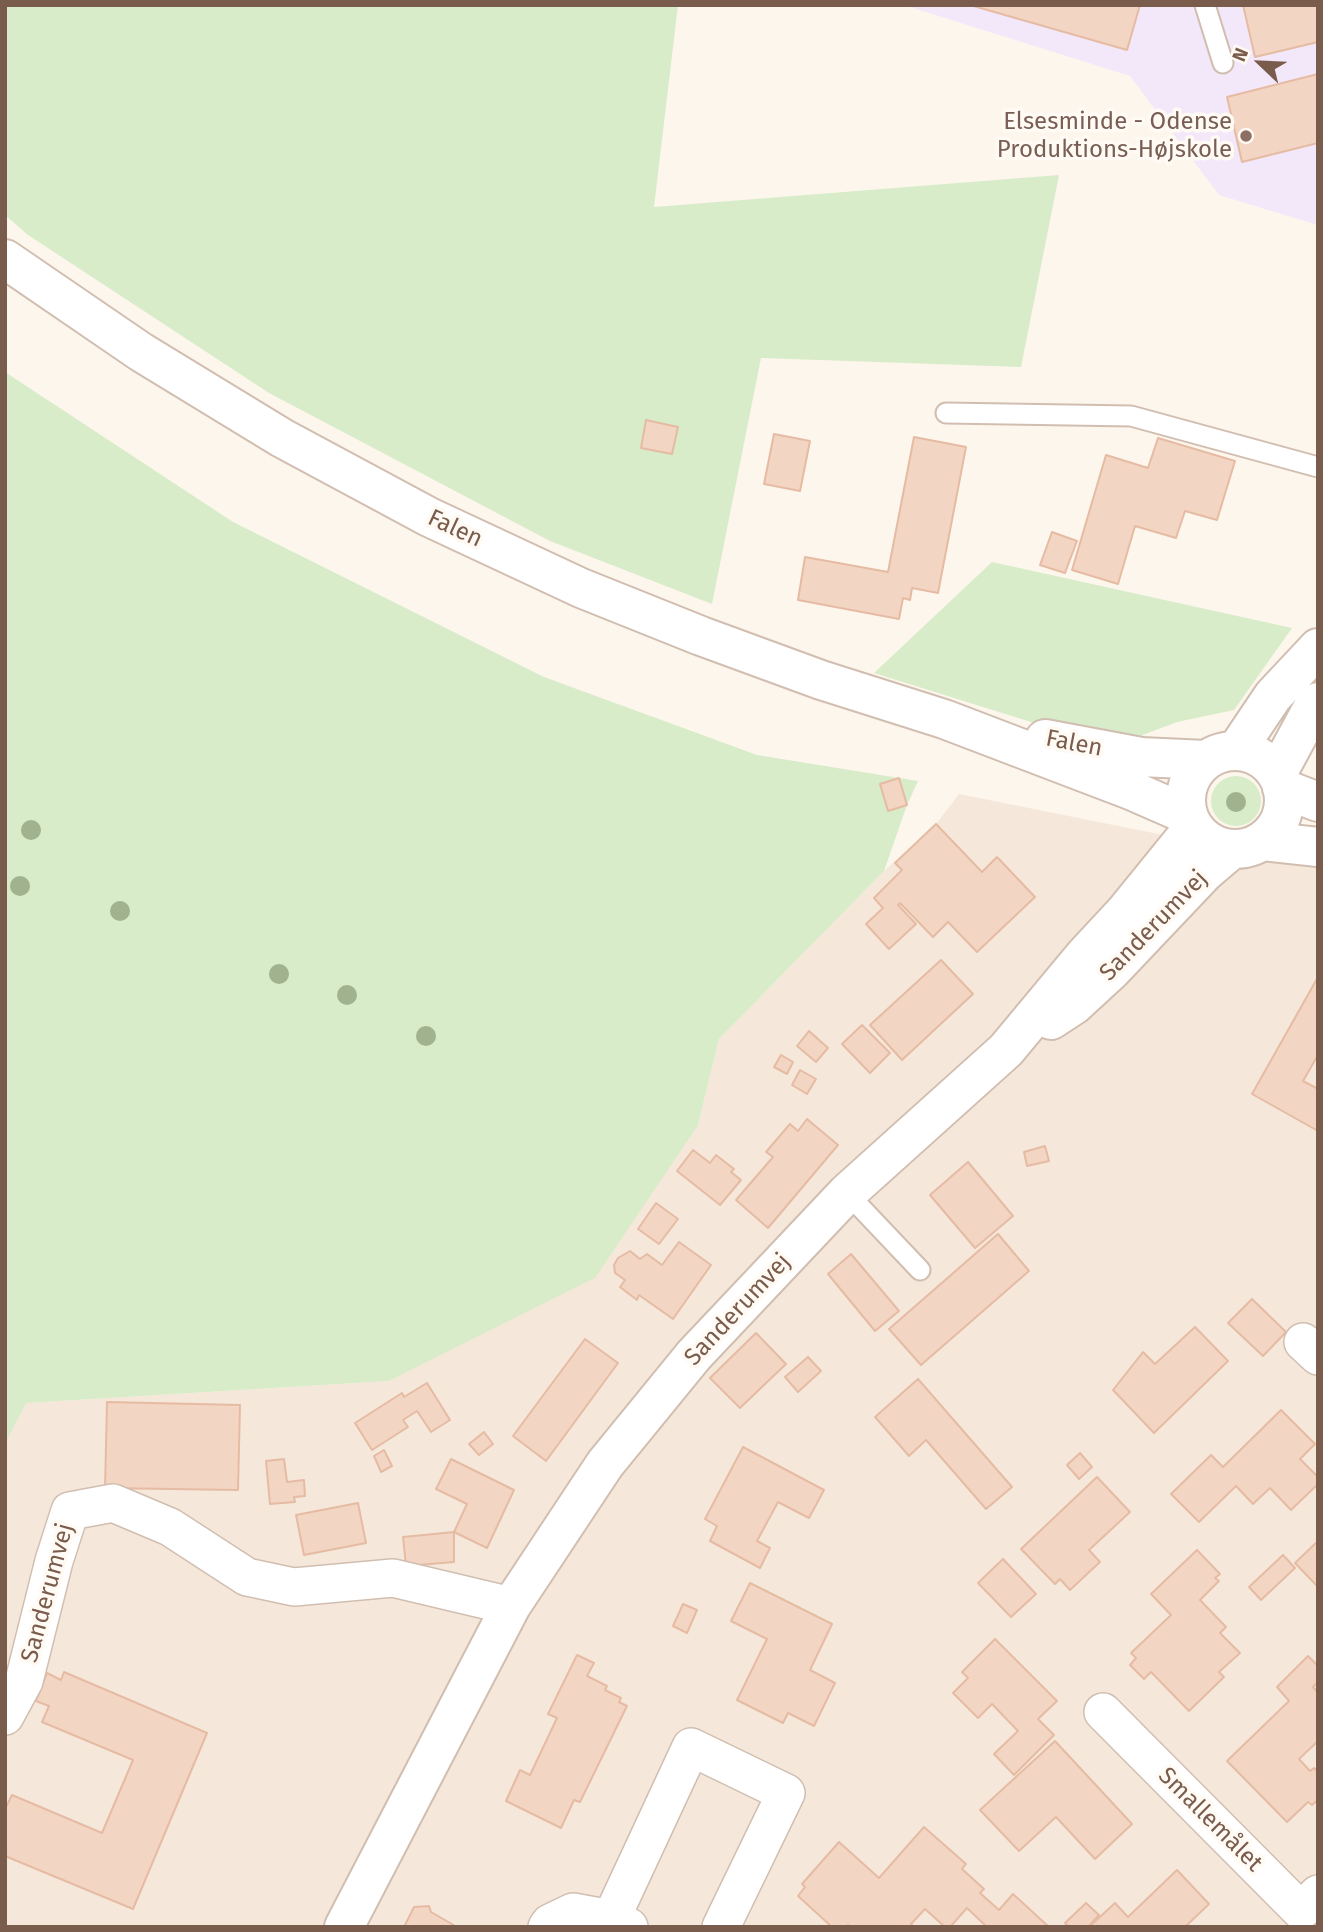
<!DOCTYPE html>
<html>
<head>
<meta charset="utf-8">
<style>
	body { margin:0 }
	#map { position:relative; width:1323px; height:1932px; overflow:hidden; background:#fdf6ec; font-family:"Fira Sans",sans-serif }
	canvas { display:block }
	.frame { position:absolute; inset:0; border:7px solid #7a5c4d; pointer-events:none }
	.north { position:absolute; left:1225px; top:28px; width:70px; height:70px; -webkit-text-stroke:5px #fffaf3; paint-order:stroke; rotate:293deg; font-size:19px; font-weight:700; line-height:28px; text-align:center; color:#7a5c4d }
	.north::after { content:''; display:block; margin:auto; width:24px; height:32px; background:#7a5c4d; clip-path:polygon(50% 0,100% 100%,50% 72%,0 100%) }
</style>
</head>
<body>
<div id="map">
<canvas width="1323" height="1932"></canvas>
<div class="frame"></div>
<div class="north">N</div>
</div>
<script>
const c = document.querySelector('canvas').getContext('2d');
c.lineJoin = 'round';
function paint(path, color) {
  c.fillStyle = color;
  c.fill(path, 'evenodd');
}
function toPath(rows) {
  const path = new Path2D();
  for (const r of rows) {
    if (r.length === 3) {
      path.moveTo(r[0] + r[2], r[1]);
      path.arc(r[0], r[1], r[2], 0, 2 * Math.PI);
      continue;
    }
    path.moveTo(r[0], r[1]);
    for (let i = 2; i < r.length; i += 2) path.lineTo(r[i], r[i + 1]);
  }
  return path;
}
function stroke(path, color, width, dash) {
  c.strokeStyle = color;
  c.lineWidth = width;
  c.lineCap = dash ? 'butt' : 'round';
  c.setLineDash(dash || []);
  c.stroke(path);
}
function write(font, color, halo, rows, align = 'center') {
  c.font = font + ' "Fira Sans",sans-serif';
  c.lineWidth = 7;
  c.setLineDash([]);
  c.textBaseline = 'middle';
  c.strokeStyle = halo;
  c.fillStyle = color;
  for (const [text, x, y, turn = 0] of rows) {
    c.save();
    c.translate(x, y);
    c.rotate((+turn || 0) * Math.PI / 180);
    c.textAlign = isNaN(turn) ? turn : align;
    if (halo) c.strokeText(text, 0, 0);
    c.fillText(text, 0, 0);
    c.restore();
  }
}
paint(toPath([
	[959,794,1318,866,1318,1927,5,1927,5,1444,25,1403,389,1381,698,1125,719,1039,884,871,936,824]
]), '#f5e8da');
paint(toPath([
	[910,5,1318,5,1318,225,1219,195,1130,76,910,7]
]), '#f3e8fa');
paint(toPath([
	[5,5,678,5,654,207,1059,175,1021,367,761,358,712,604,550,541,269,393,28,235,5,215],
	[5,372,233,522,544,677,757,755,918,781,907,805,884,871,719,1039,698,1125,595,1278,389,1381,26,1403,5,1444],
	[992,562,1292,628,1234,710,1177,722,1111,747,874,673],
	[1236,801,25]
]), '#d8ecc9');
const building = toPath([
	[970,5,1140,5,1127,50,970,5],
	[1243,5,1318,5,1318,42,1255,57,1243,5],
	[1318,74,1318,143,1242,162,1227,97,1318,74],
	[646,420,678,427,672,454,641,448,646,420],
	[774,434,810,441,800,491,764,484,774,434],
	[914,437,966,447,938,593,912,588,910,600,903,598,899,619,798,600,805,557,888,572,914,437],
	[1158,438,1235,461,1217,520,1185,511,1176,538,1135,526,1118,584,1072,570,1106,455,1148,468,1158,438],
	[1052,532,1077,541,1065,573,1040,565,1052,532],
	[899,778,907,805,888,811,880,784,899,778],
	[936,824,982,872,997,857,1035,897,977,952,948,922,933,937,900,903,898,905,916,924,889,949,866,924,883,908,874,898,902,870,895,863,936,824],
	[941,960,973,994,902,1060,870,1025,941,960],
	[1318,977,1318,1055,1303,1081,1318,1089,1318,1131,1252,1094,1318,977],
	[862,1025,890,1053,870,1073,842,1044,862,1025],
	[809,1031,828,1048,816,1062,797,1046,809,1031],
	[781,1055,793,1062,787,1074,774,1067,781,1055],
	[800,1070,816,1079,807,1094,792,1085,800,1070],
	[807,1119,838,1145,768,1228,736,1200,773,1157,766,1152,790,1124,798,1131,807,1119],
	[1045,1146,1049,1161,1027,1166,1024,1152,1045,1146],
	[693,1150,710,1163,716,1155,734,1169,731,1172,741,1180,720,1205,677,1171,693,1150],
	[968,1162,1013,1216,975,1248,930,1195,968,1162],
	[656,1203,678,1219,659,1244,638,1229,656,1203],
	[998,1234,1029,1271,921,1365,889,1329,998,1234],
	[679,1242,711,1265,673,1319,639,1295,637,1300,620,1287,625,1280,615,1273,614,1265,618,1258,630,1251,640,1259,647,1254,662,1265,679,1242],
	[851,1254,899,1311,875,1331,828,1274,851,1254],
	[1252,1299,1286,1332,1263,1356,1228,1323,1252,1299],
	[1195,1327,1228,1361,1154,1433,1113,1390,1143,1352,1155,1364,1195,1327],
	[756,1333,786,1364,740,1408,710,1378,756,1333],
	[585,1339,618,1363,546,1461,513,1436,585,1339],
	[808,1357,821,1371,798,1392,785,1377,808,1357],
	[918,1379,1012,1487,986,1509,926,1440,909,1456,875,1417,918,1379],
	[427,1383,450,1420,431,1432,417,1411,403,1420,408,1427,372,1450,355,1423,402,1393,404,1397,427,1383],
	[107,1402,240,1405,238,1490,105,1488,107,1402],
	[1281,1410,1315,1444,1300,1459,1318,1477,1318,1484,1291,1510,1270,1488,1253,1504,1236,1486,1199,1522,1171,1494,1211,1455,1223,1467,1281,1410],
	[484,1432,493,1444,479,1455,469,1444,484,1432],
	[743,1447,824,1490,809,1518,778,1502,757,1541,770,1548,760,1568,710,1541,717,1526,705,1519,743,1447],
	[384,1450,392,1466,381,1472,374,1456,384,1450],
	[1080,1453,1092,1467,1079,1479,1067,1465,1080,1453],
	[284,1459,287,1482,304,1480,305,1496,294,1497,295,1502,270,1504,266,1461,284,1459],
	[451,1459,514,1490,487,1548,454,1532,467,1504,436,1489,451,1459],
	[1097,1477,1130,1512,1089,1550,1100,1562,1070,1590,1060,1579,1055,1584,1021,1549,1097,1477],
	[358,1503,366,1543,304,1555,296,1515,358,1503],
	[454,1532,454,1562,406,1566,403,1537,454,1532],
	[1318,1541,1318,1587,1295,1563,1318,1541],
	[1197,1550,1220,1574,1215,1578,1219,1581,1200,1600,1226,1627,1220,1633,1240,1653,1219,1672,1224,1677,1189,1711,1151,1672,1144,1679,1130,1665,1136,1658,1131,1653,1171,1615,1151,1594,1197,1550],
	[1283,1555,1295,1568,1261,1600,1249,1587,1283,1555],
	[1003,1559,1036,1594,1011,1617,978,1583,1003,1559],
	[750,1583,832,1624,810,1670,835,1683,814,1726,788,1713,783,1723,737,1700,767,1639,731,1621,750,1583],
	[683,1604,697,1610,687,1633,673,1626,683,1604],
	[995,1639,1057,1701,1038,1719,1054,1735,1014,1775,994,1754,1018,1731,992,1704,978,1718,953,1693,968,1678,962,1672,995,1639],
	[577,1655,594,1663,587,1676,607,1686,605,1690,621,1698,619,1702,627,1706,580,1802,574,1800,561,1828,506,1801,520,1770,530,1775,557,1718,548,1714,577,1655],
	[1308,1656,1318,1666,1318,1682,1313,1687,1318,1693,1318,1741,1299,1759,1310,1771,1314,1768,1318,1772,1318,1800,1312,1805,1308,1802,1287,1822,1227,1761,1289,1701,1277,1687,1308,1656],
	[64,1672,207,1733,133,1909,5,1856,5,1809,12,1795,102,1833,133,1760,42,1722,49,1706,36,1701,47,1673,61,1680,64,1672],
	[1055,1741,1132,1824,1095,1859,1056,1817,1019,1851,980,1810,1055,1741],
	[924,1827,966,1864,962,1869,984,1889,980,1893,999,1910,1013,1894,1049,1927,987,1927,967,1908,950,1927,945,1927,925,1909,911,1924,914,1927,850,1927,848,1925,846,1927,832,1927,798,1896,805,1887,802,1884,839,1842,879,1878,924,1827],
	[1177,1870,1209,1904,1185,1927,1089,1927,1115,1903,1128,1917,1177,1870],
	[1086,1903,1099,1915,1088,1927,1069,1927,1065,1923,1086,1903],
	[429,1906,431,1912,457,1927,404,1927,414,1907,429,1906]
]);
paint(building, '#f3d5c3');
stroke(building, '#e6bba3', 2);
const service = toPath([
	[1205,5,1223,63],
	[946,413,1131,416,1318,467],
	[847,1193,920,1270]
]);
const minor = toPath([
	[1303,1342,1318,1356],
	[1103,1712,1301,1911,1318,1894],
	[5,1716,24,1681,54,1561,70,1511,113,1503,170,1527,247,1577,294,1587,393,1578,511,1606],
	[611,1919,691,1747,786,1793,721,1927],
	[547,1927,550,1923,573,1912,611,1919,629,1927]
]);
const tertiary = toPath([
	[5,259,141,352,282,438,429,517,581,588,701,636,821,680,944,719,1133,791,1188,815],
	[1045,739,1141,757,1206,760],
	[1236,751,1273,696,1318,648],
	[1235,800,49],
	[1277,774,1311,711,1318,702],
	[1282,788,1318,802],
	[1263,841,1318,847],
	[1051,1020,1074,1005,1112,970,1205,872,1232,849],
	[344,1927,511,1606,605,1464,694,1355,847,1193,1006,1050,1085,955,1125,912,1194,827]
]);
stroke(service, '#d1beb0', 23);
stroke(minor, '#d1beb0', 40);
stroke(tertiary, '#d1beb0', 42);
stroke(service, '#fff', 19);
stroke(minor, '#fff', 37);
stroke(tertiary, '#fff', 38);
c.fillStyle = '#a0b28e';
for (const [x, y] of [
	[1236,802],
	[31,830],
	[20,886],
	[120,911],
	[279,974],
	[347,995],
	[426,1036]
]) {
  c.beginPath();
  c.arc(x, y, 10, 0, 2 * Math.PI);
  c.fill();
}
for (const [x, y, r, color] of [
	[1246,136,7,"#8d6e63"]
]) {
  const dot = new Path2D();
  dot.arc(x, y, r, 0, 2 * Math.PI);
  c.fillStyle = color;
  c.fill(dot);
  stroke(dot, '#fffaf3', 2.5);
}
write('24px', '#785e54', '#fffaf3', [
	["Elsesminde - Odense",1232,122],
	["Produktions-Højskole",1232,150]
], 'right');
write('24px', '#7a5c4d', '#fffaf3', [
	["Falen",455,529,25],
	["Falen",1074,744,11],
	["Sanderumvej",1154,926,-46],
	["Sanderumvej",738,1310,-47],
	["Sanderumvej",48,1593,-75],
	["Smallemålet",1210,1820,45]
]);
</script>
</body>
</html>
